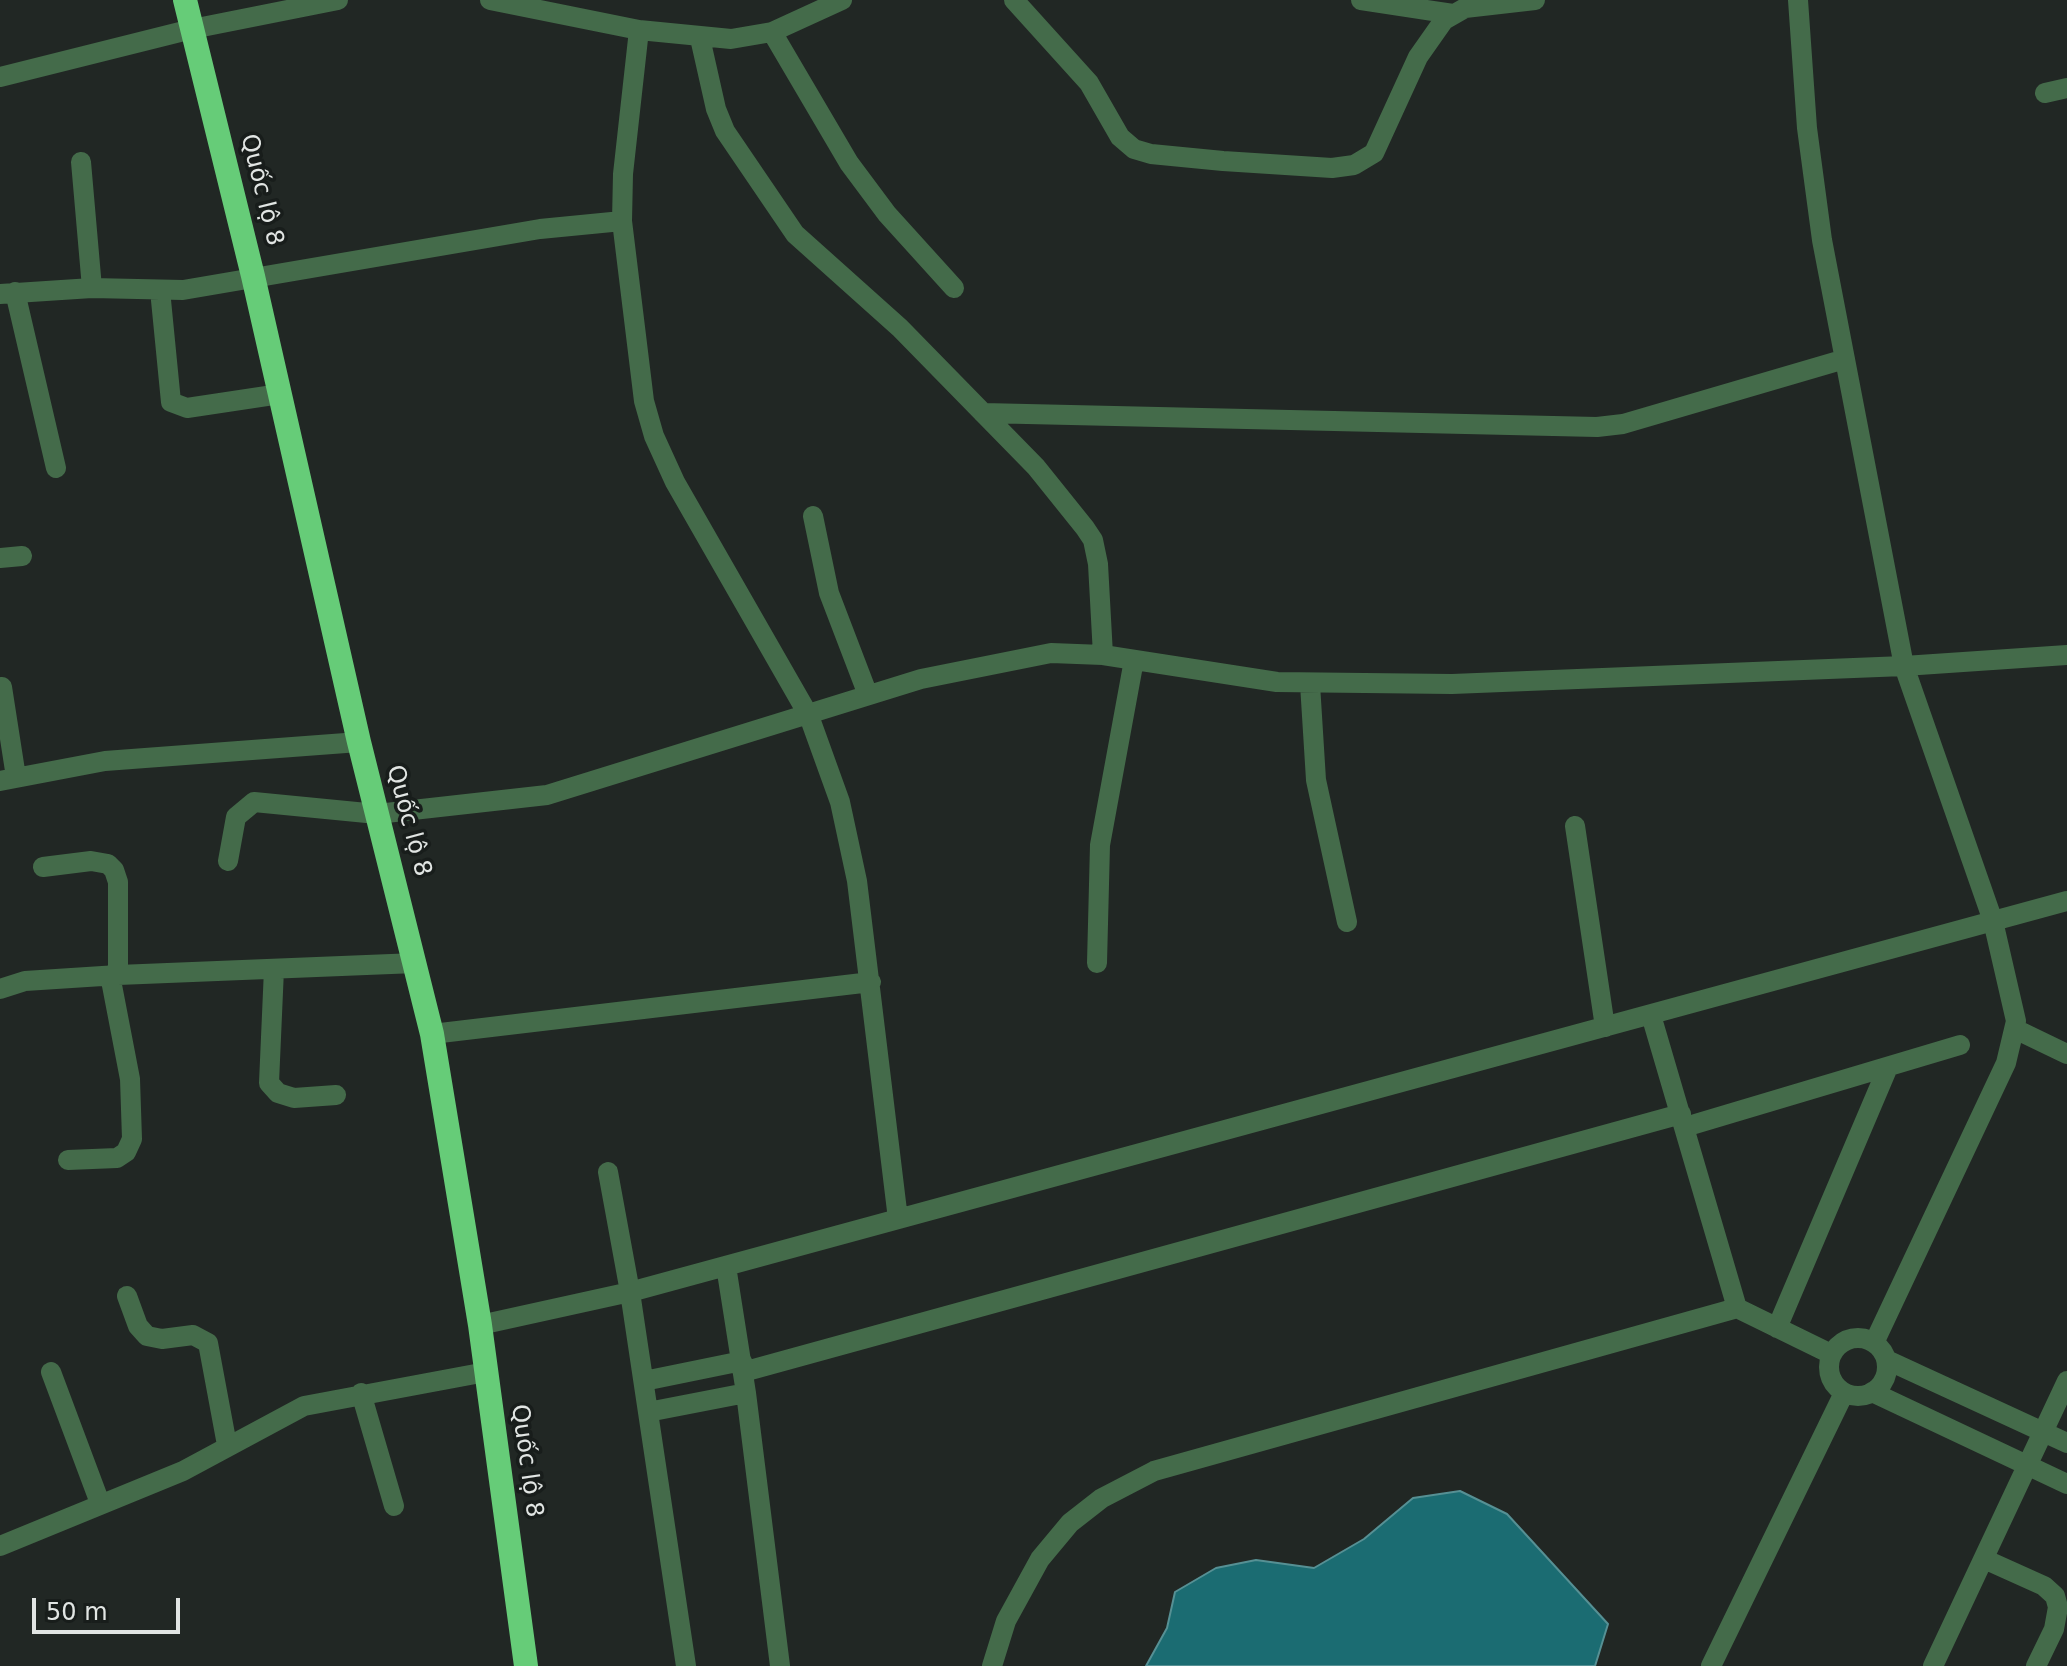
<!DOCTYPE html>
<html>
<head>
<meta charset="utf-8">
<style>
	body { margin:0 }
	#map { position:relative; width:2067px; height:1666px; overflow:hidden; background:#212724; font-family:"DejaVu Sans",sans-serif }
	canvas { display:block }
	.scale { position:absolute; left:32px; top:1598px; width:148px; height:36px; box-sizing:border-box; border:4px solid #e1e5e3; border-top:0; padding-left:10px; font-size:24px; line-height:28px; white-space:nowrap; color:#e1e5e3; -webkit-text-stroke:6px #181d1b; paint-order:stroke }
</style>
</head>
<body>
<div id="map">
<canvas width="2067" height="1666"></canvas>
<div class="scale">50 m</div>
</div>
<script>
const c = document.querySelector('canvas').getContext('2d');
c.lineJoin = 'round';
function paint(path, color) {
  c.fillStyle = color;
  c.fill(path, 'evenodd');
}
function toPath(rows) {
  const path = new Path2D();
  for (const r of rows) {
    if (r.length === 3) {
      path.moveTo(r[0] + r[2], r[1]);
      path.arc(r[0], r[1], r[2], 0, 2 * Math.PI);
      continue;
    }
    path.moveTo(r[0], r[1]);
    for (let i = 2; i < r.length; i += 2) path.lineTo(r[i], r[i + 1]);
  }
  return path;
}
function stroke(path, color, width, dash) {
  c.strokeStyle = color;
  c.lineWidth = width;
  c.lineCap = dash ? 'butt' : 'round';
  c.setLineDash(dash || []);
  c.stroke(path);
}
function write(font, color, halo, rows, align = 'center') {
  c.font = font + ' "DejaVu Sans",sans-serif';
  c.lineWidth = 7;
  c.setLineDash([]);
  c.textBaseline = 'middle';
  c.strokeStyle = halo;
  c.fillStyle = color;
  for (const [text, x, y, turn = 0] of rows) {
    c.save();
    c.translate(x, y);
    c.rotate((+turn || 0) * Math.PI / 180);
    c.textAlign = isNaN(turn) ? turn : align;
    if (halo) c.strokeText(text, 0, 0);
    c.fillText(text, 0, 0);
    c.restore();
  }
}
const water = toPath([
	[1460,1491,1507,1514,1608,1624,1595,1666,1146,1666,1167,1628,1175,1592,1216,1568,1256,1560,1314,1568,1364,1539,1413,1498,1460,1491]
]);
paint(water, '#1b6c72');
stroke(water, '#569094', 2);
stroke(toPath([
	[490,0,639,30,731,39,772,32,842,0],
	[1014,0,1089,83,1120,137,1134,149,1151,154,1223,161,1332,168,1354,165,1374,153,1418,57,1444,20,1465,8,1535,0],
	[1361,0,1453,14],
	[1798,0,1807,128,1822,240,1904,666,1993,921,2016,1021,2006,1063,1874,1343],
	[639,30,623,174,622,221,644,401,654,436,675,482,809,716,840,802,857,881,898,1219],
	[772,32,849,163,887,214,954,288],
	[700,38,716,109,725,131,795,234,900,328,1036,467,1085,528,1093,540,1098,564,1103,655],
	[0,77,192,29,338,0],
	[2045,93,2067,88],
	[81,162,92,288],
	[160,290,171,402,187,408,280,394],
	[15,292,56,468],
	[0,294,92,288,183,290,540,229,622,221],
	[983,413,1597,427,1623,424,1845,359],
	[813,516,829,593,868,695],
	[0,558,22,556],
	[1310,684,1316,780,1347,922],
	[2,687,16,777],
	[0,781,105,761,359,742],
	[1575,826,1605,1027],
	[228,861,236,817,254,802,377,814,547,795,921,679,1051,653,1103,655,1277,682,1452,684,1904,666,2067,655],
	[43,867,91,861,108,864,114,870,118,882,118,975],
	[1097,963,1100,845,1134,660],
	[274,969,269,1083,278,1093,294,1098,336,1095],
	[0,989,25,981,118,975,416,963],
	[1651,1015,1737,1308],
	[2015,1029,2067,1054],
	[432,1034,871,982],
	[1685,1127,1960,1045],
	[68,1160,117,1158,126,1152,132,1139,130,1079,110,975],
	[608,1172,630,1292,686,1666],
	[726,1266,746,1393,780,1666],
	[127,1296,138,1326,147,1336,162,1339,193,1335,208,1343,227,1445],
	[480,1325,630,1292,2067,901],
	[1777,1328,1888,1067],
	[1858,1367,29],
	[1887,1360,2067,1443],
	[51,1372,100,1503],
	[743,1372,1681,1114],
	[644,1381,742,1361],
	[1872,1392,2067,1484],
	[361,1393,394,1506],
	[648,1412,746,1393],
	[0,1546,183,1471,304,1406,486,1372],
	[1984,1559,2044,1586,2055,1596,2058,1607,2054,1629,2036,1666],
	[992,1666,1006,1621,1040,1559,1070,1523,1102,1498,1154,1471,1737,1308,1831,1354],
	[1711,1666,1844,1393],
	[1933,1666,2067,1381]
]), '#446b4a', 20);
stroke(toPath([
	[185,0,253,276,359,742,432,1034,480,1325,526,1666]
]), '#66cc78', 24);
write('24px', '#e1e5e3', '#181d1b', [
	["Quốc lộ 8",261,190,76],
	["Quốc lộ 8",408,821,75],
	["Quốc lộ 8",526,1461,82]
]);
</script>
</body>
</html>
